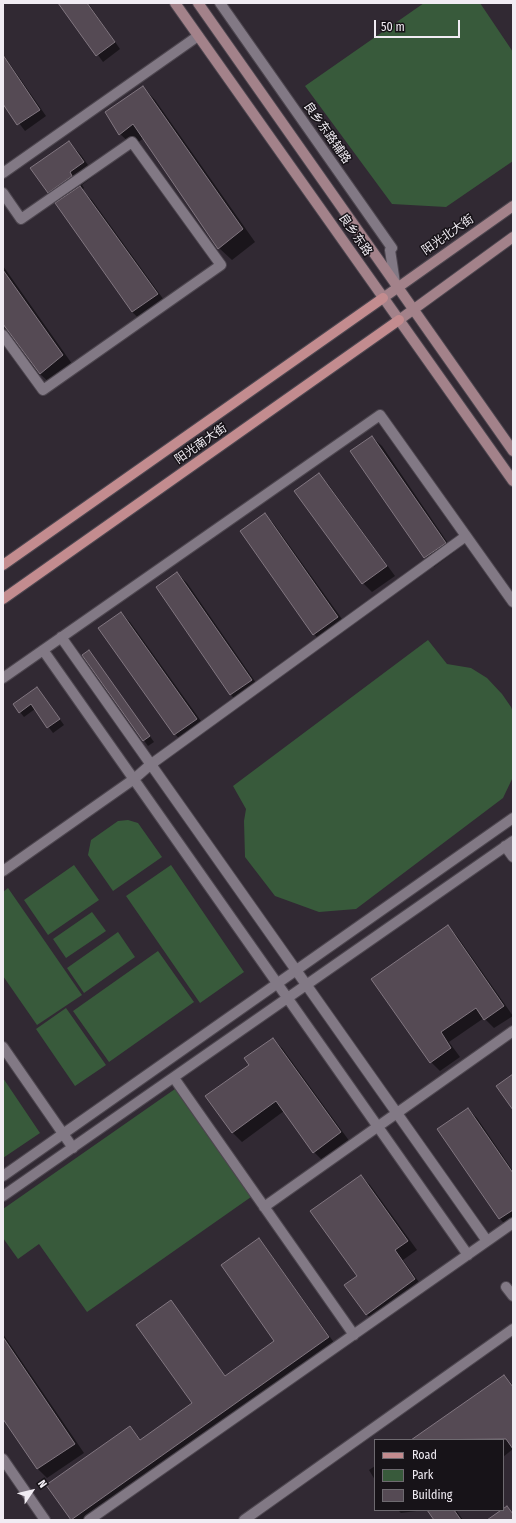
<!DOCTYPE html>
<html>
<head>
<meta charset="utf-8">
<style>
	body { margin:0 }
	#map { position:relative; width:516px; height:1523px; overflow:hidden; background:#312933; font-family:"Fira Sans Condensed",sans-serif }
	canvas { display:block }
	.frame { position:absolute; inset:0; border:4px solid #f1ecf3; pointer-events:none }
	.legend { position:absolute; left:374px; top:1439px; width:130px; height:72px; box-sizing:border-box; background:#171318; border:1px solid #6e6a70; margin:0; padding:5px 7px; list-style:none; font-size:12px; color:#f1ecf3 }
	.legend li { display:flex; align-items:center; gap:8px; height:20px }
	.legend b { width:20px; border:1px solid #6e6a70 }
	.north { position:absolute; left:12px; top:1471px; width:40px; height:40px; -webkit-text-stroke:3px #171318; paint-order:stroke; rotate:55deg; font-size:11px; font-weight:700; line-height:16px; text-align:center; color:#f1ecf3 }
	.north::after { content:''; display:block; margin:auto; width:14px; height:18px; background:#f1ecf3; clip-path:polygon(50% 0,100% 100%,50% 72%,0 100%) }
	.scale { position:absolute; left:374px; top:20px; width:86px; height:18px; box-sizing:border-box; border:2px solid #f1ecf3; border-top:0; padding-left:5px; font-size:12px; line-height:14px; white-space:nowrap; color:#f1ecf3; -webkit-text-stroke:3px #171318; paint-order:stroke }
</style>
</head>
<body>
<div id="map">
<canvas width="516" height="1523"></canvas>
<div class="frame"></div>
<ul class="legend">
<li><b style="height:5px;background:#c38c8f"></b>Road</li>
<li><b style="height:11px;background:#385a3b"></b>Park</li>
<li><b style="height:11px;background:#554a54"></b>Building</li>
</ul>
<div class="north">N</div>
<div class="scale">50 m</div>
</div>
<script>
const c = document.querySelector('canvas').getContext('2d');
c.lineJoin = 'round';
function paint(path, color) {
  c.fillStyle = color;
  c.fill(path, 'evenodd');
}
function toPath(rows) {
  const path = new Path2D();
  for (const r of rows) {
    path.moveTo(r[0], r[1]);
    for (let i = 2; i < r.length; i += 2) path.lineTo(r[i], r[i + 1]);
  }
  return path;
}
function stroke(path, color, width, dash) {
  c.strokeStyle = color;
  c.lineWidth = width;
  c.lineCap = dash ? 'butt' : 'round';
  c.setLineDash(dash || []);
  c.stroke(path);
}
function write(font, color, halo, rows, align = 'center') {
  c.font = font + ' "Fira Sans Condensed","Noto Sans SC",sans-serif';
  c.lineWidth = 3;
  c.setLineDash([]);
  c.textBaseline = 'middle';
  c.strokeStyle = halo;
  c.fillStyle = color;
  for (const [text, x, y, turn = 0] of rows) {
    c.save();
    c.translate(x, y);
    c.rotate((+turn || 0) * Math.PI / 180);
    c.textAlign = isNaN(turn) ? turn : align;
    if (halo) c.strokeText(text, 0, 0);
    c.fillText(text, 0, 0);
    c.restore();
  }
}
paint(toPath([
	[424,3,480,3,513,52,513,161,446,207,392,204,305,86],
	[428,640,447,664,471,668,487,678,502,694,511,707,513,712,513,777,503,798,356,909,319,912,275,896,245,857,244,821,246,809,233,786],
	[128,820,138,823,162,857,113,891,88,855,91,840,118,821],
	[74,865,99,900,48,935,24,900],
	[171,865,244,972,200,1003,126,896],
	[8,888,82,995,37,1025,3,976,3,892],
	[92,912,106,931,66,958,53,939],
	[118,932,135,957,84,993,67,968],
	[158,951,194,1002,109,1062,73,1011],
	[66,1008,106,1065,75,1086,36,1029],
	[3,1078,40,1133,3,1158],
	[175,1089,251,1197,87,1312,39,1244,18,1259,3,1238,3,1209]
]), '#385a3b');
paint(toPath([
	[60,3,88,3,120,49,103,62],
	[3,54,46,116,25,131,3,102],
	[143,87,155,100,255,242,232,260,219,248,144,138,133,146,120,134,106,112],
	[69,142,81,155,95,175,82,185,84,188,82,190,92,200,169,307,145,324,132,312,58,202,48,192],
	[3,266,75,368,53,386,40,374,3,320],
	[372,437,382,446,454,552,434,567,425,558,352,451],
	[319,475,328,484,395,576,372,592,363,583,296,492],
	[265,514,274,524,347,626,323,643,314,634],
	[177,573,187,583,261,690,240,704,231,695,157,587],
	[121,613,130,622,206,728,184,744,175,734,99,629],
	[89,651,154,742,148,746,83,655],
	[37,688,64,725,53,733,35,709,24,717,20,712],
	[448,927,457,936,513,1016,494,1028,484,1018,449,1042,460,1057,440,1071,431,1062],
	[273,1039,282,1048,350,1142,323,1161,314,1152,284,1111,242,1142,232,1132,250,1065],
	[468,1109,477,1118,513,1171,513,1225,509,1228,500,1219,439,1129],
	[361,1176,370,1185,417,1250,403,1260,424,1289,376,1323,366,1314,358,1276],
	[259,1239,265,1246,335,1344,86,1520,72,1520,48,1485,130,1427,141,1440,193,1403,171,1301,226,1377,276,1341],
	[3,1334,84,1453,47,1478,38,1469,3,1417],
	[504,1376,513,1385,513,1449,503,1457,503,1440,412,1440],
	[375,1466,375,1480,369,1470],
	[398,1510,424,1510,401,1513],
	[428,1510,456,1510,463,1520,435,1520]
]), '#0007');
const building = toPath([
	[58,3,87,3,115,42,96,56,58,3],
	[3,55,40,110,17,125,3,104,3,55],
	[143,86,243,229,218,249,133,124,119,135,105,112,143,86],
	[69,141,84,162,70,172,72,176,48,193,30,168,69,141],
	[80,186,158,294,132,312,55,203,80,186],
	[3,270,63,355,40,374,3,324,3,270],
	[372,436,446,543,424,558,350,451,372,436],
	[319,473,387,566,362,584,294,491,319,473],
	[265,513,338,617,313,635,240,531,265,513],
	[177,572,252,680,230,695,156,587,177,572],
	[121,612,197,719,174,735,98,628,121,612],
	[89,650,150,736,143,741,82,655,89,650],
	[37,687,60,719,47,728,31,704,19,713,13,704,37,687],
	[448,925,504,1006,484,1020,476,1008,441,1032,451,1048,430,1063,371,979,448,925],
	[273,1038,341,1132,313,1153,276,1101,232,1133,205,1096,249,1065,244,1058,273,1038],
	[513,1074,513,1110,496,1086,513,1074],
	[468,1108,513,1173,513,1210,499,1219,437,1129,468,1108],
	[361,1175,408,1241,395,1250,415,1279,366,1315,344,1285,357,1276,310,1211,361,1175],
	[259,1238,329,1337,71,1520,46,1485,130,1426,140,1440,192,1403,136,1325,171,1300,225,1376,274,1341,221,1265,259,1238],
	[3,1337,75,1444,37,1469,3,1419,3,1337],
	[504,1375,513,1387,513,1449,506,1439,411,1440,504,1375],
	[507,1506,513,1514,513,1520,487,1520,507,1506],
	[427,1510,454,1510,461,1520,434,1520,427,1510]
]);
paint(building, '#554a54');
stroke(building, '#817680', 1);
const street = toPath([
	[220,3,392,248,390,250,395,283],
	[3,173,198,36],
	[3,193,21,219,132,142,221,265,43,390,3,335],
	[61,637,487,1241],
	[43,650,468,1255],
	[3,678,380,415,513,602],
	[505,846,513,857],
	[3,871,134,779,150,765,466,536],
	[3,1047,73,1148],
	[174,1078,354,1335],
	[3,1176,513,818],
	[3,1196,513,841],
	[264,1207,513,1031],
	[506,1287,513,1296],
	[3,1459,45,1520],
	[89,1520,513,1223],
	[244,1520,513,1329]
]);
const secondary = toPath([
	[175,3,513,481],
	[198,3,513,451],
	[383,298,513,206],
	[399,320,513,237]
]);
const primary = toPath([
	[3,565,383,298],
	[3,599,399,320]
]);
stroke(street, '#4d464f', 12);
stroke(secondary, '#4d464f', 12);
stroke(primary, '#4d464f', 12);
stroke(street, '#827985', 10);
stroke(secondary, '#a3828a', 10);
stroke(primary, '#c38c8f', 10);
write('12px', '#f1ecf3', '#171318', [
	["良乡东路辅路",327,133,55],
	["良乡东路",355,235,55],
	["阳光北大街",448,235,-35],
	["阳光南大街",201,444,-35]
]);
</script>
</body>
</html>
